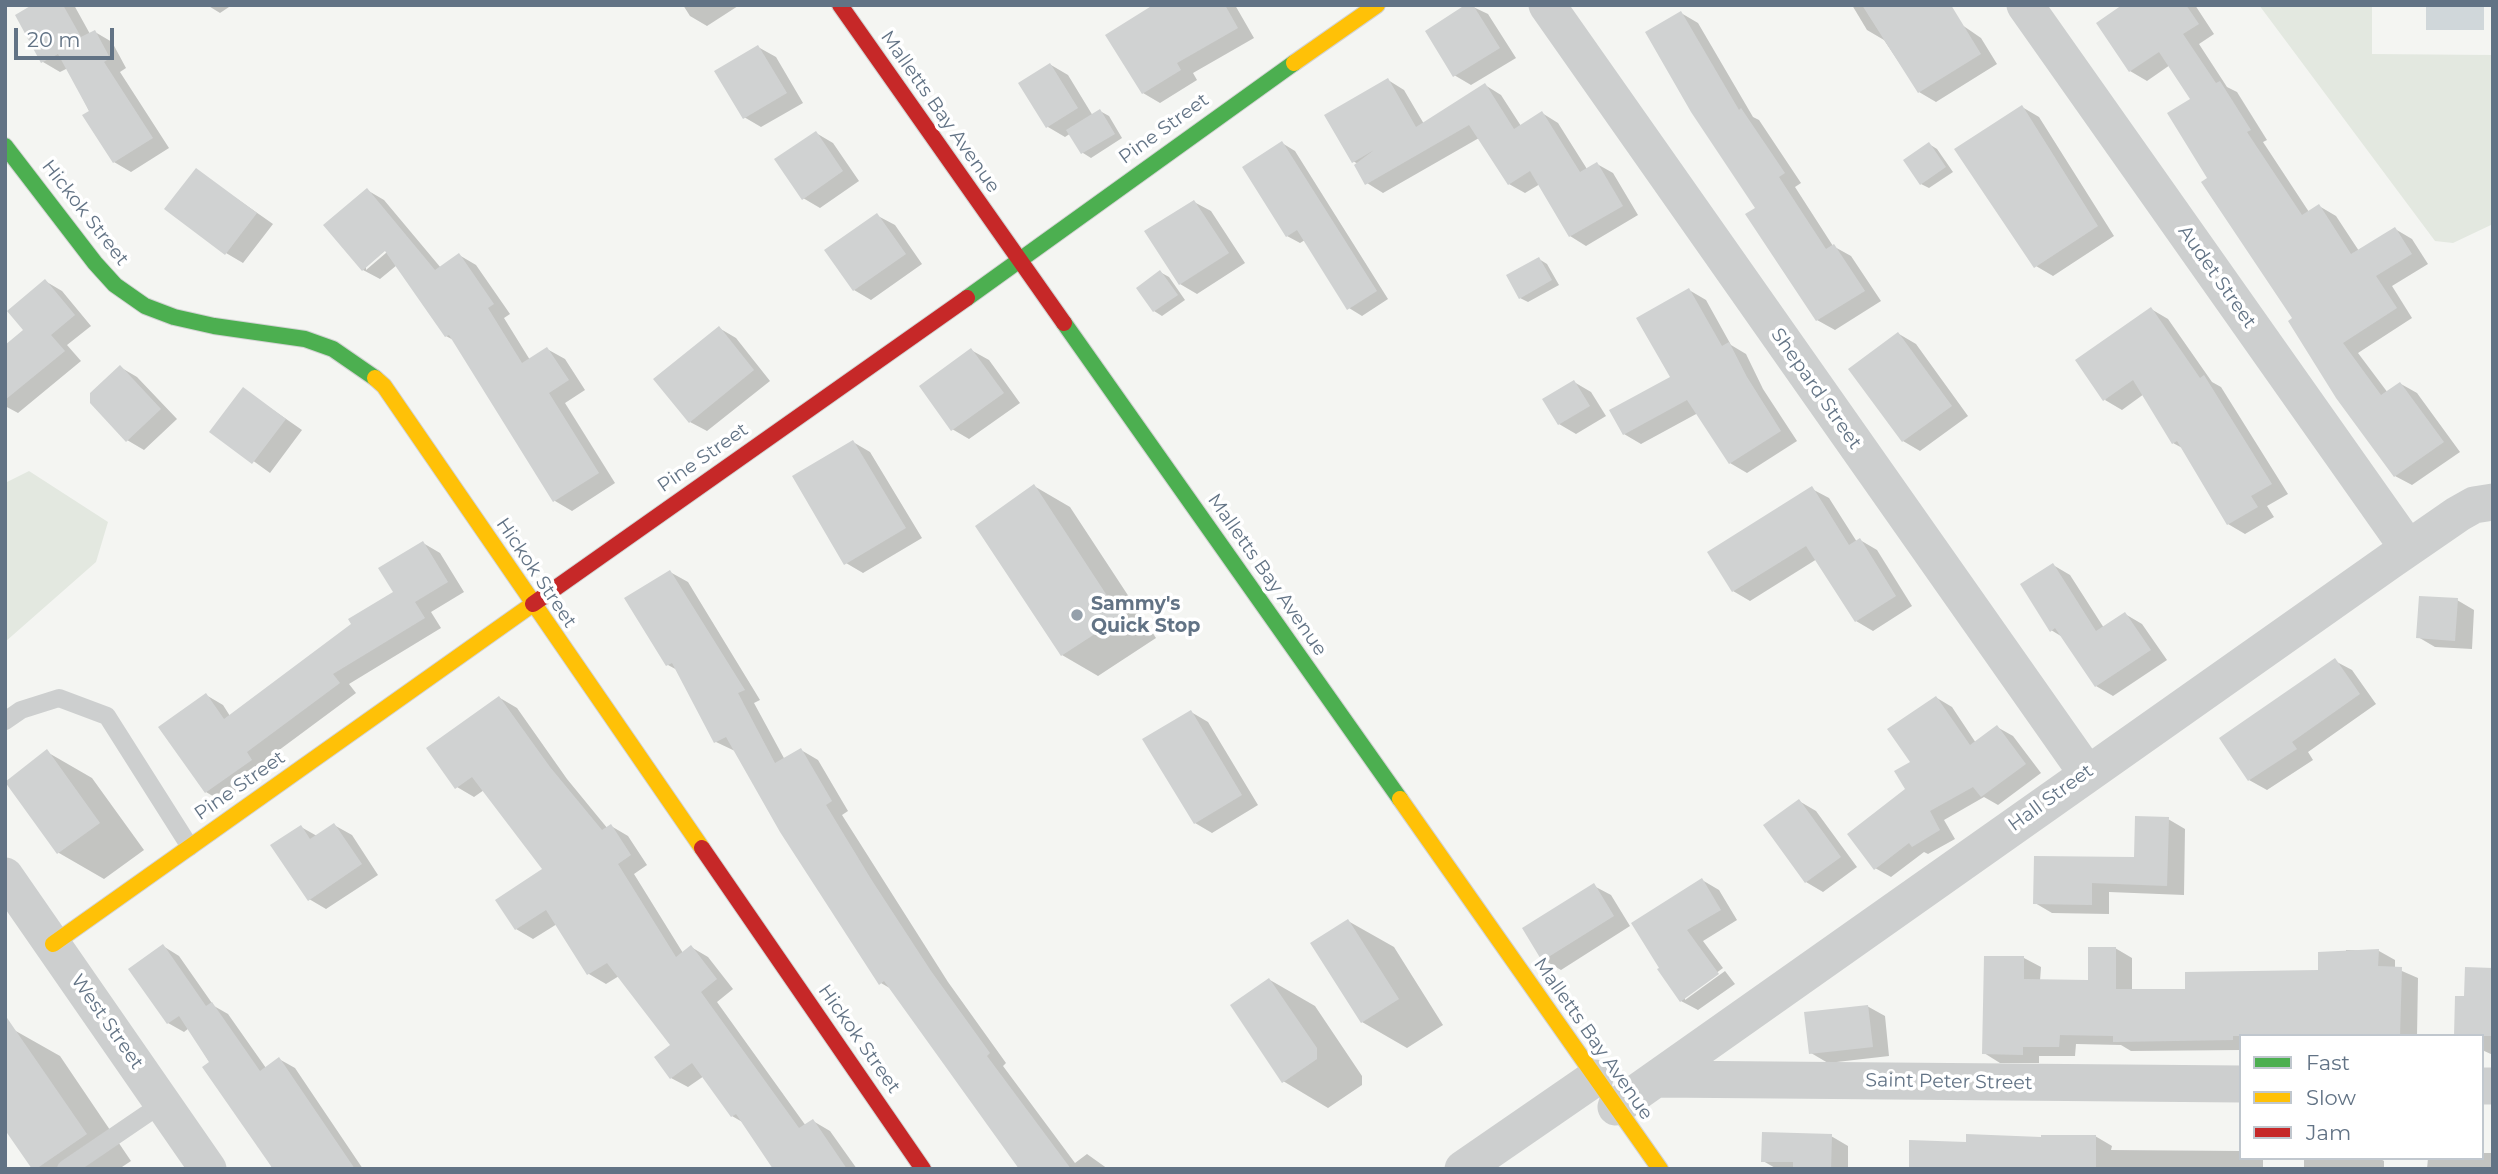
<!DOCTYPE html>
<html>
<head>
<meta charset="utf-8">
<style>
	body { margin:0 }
	#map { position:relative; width:2498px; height:1174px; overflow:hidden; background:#f4f5f2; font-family:Montserrat,sans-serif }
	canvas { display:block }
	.frame { position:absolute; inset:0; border:7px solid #627385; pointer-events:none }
	.legend { position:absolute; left:2239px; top:1034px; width:245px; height:126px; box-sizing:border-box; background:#fff; border:2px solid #c0c7ce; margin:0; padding:9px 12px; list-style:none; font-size:21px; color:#627385 }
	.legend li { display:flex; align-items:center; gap:14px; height:35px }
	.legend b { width:35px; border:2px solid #c0c7ce }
	.scale { position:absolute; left:14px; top:28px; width:100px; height:32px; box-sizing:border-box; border:4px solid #627385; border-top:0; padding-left:9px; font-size:21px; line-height:24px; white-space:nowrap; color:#627385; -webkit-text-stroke:5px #fff; paint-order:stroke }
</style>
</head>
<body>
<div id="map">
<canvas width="2498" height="1174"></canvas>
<div class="frame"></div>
<ul class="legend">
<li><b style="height:9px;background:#4caf50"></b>Fast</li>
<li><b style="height:9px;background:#ffc107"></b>Slow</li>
<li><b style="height:9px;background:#c62828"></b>Jam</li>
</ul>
<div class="scale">20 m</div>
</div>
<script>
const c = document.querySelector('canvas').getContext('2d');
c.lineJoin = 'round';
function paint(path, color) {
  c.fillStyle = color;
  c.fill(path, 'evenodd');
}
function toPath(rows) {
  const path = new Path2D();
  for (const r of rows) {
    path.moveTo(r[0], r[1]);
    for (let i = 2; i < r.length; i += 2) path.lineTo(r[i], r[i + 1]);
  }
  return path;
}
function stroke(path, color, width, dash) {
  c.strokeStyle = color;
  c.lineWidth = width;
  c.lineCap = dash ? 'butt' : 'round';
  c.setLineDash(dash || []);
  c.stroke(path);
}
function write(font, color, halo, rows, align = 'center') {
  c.font = font + ' Montserrat,sans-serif';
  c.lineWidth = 7;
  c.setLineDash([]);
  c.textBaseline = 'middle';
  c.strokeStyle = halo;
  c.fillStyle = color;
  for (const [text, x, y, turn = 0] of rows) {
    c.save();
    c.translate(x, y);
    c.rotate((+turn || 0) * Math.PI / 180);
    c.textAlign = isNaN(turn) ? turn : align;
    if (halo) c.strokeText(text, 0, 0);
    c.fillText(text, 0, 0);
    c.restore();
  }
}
paint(toPath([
	[2259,5,2372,5,2372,54,2493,55,2493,224,2453,243,2435,241],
	[29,471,108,522,96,562,5,642,5,483]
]), '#e3e8e0');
paint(toPath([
	[2426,5,2484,5,2484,30,2426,30]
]), '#d0d7da');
paint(toPath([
	[36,5,74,5,90,34,95,32,112,42,126,68,120,72,169,148,131,172,114,162,68,68,60,72,43,62],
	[207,5,232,5,220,13],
	[683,5,738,5,738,6,707,26,690,16],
	[1156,5,1235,5,1254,38,1193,73,1197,80,1160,103,1143,93],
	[1469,5,1488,14,1516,58,1471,85,1454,75],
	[1852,5,1933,5,1981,38,1997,64,1936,102,1919,92,1884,40,1867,30],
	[2126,5,2195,5,2214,34,2199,44,2227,87,2237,92,2267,140,2263,142,2309,212,2319,206,2336,216,2359,251,2395,229,2412,239,2428,264,2392,286,2412,318,2358,353,2388,393,2401,384,2417,393,2460,452,2412,485,2395,476,2210,178,2192,100,2170,65,2147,81,2130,71],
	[1681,13,1698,23,1753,117,1759,120,1801,183,1795,187,1833,246,1851,256,1881,301,1835,330,1817,320,1757,208],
	[758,47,776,57,803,103,761,127,744,117],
	[1051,65,1068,75,1093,116,1100,111,1109,116,1122,138,1091,158,1083,153,1071,133,1065,137,1048,127],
	[1388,80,1404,90,1424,124,1485,85,1501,95,1521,126,1542,113,1558,123,1587,169,1597,164,1613,173,1638,215,1586,246,1570,236,1540,184,1525,193,1509,184,1479,138,1383,193,1367,183,1358,164,1353,161],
	[2022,107,2039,117,2114,236,2053,276,2036,266],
	[816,133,833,143,859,181,820,208,803,198],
	[1282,143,1295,151,1388,299,1362,316,1349,308,1305,240,1300,243,1287,236],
	[1929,144,1937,149,1953,172,1929,188,1921,184],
	[196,170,273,224,243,263,226,253],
	[367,190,384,200,441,268,459,255,476,265,510,314,504,318,530,360,547,349,565,359,585,390,565,403,615,483,572,511,555,501,455,341,446,336,397,265,380,279,363,270],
	[391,245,393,247,366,270,366,265],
	[1194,202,1211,211,1245,263,1197,294,1180,284],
	[878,216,895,225,922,264,871,300,854,290],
	[1539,259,1547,264,1559,285,1528,302,1520,298],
	[1160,272,1169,277,1185,300,1162,316,1154,311],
	[45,281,62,291,91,326,67,345,81,361,18,413,5,406,5,347,26,330],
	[1689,290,1706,300,1731,345,1746,354,1763,389,1797,441,1747,473,1730,463,1698,413,1641,444,1624,434,1672,377],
	[2151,309,2168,319,2212,382,2221,387,2288,494,2267,506,2274,517,2245,534,2228,524,2184,449,2173,443,2144,394,2122,410,2105,400],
	[719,328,736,338,770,381,707,431,690,422],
	[1899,334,1916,344,1968,416,1920,451,1903,441],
	[971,350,989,360,1020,403,969,439,952,429],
	[120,367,137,377,177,419,144,450,127,440],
	[1574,382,1591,392,1606,416,1576,434,1559,424],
	[243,389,302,430,270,473,212,431],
	[853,442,870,452,922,538,863,573,846,563],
	[1034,486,1070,507,1156,638,1098,676,1062,655],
	[1812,489,1829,498,1857,542,1860,540,1877,550,1912,606,1873,631,1856,621,1817,559,1750,601,1733,591],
	[423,543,440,553,464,592,431,612,441,628,349,684,356,693,263,762,268,770,223,802,206,792,206,695,223,705,230,716,395,593],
	[2053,565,2070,575,2104,628,2125,614,2142,624,2167,660,2113,696,2096,686,2064,638,2051,630],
	[670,572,688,582,760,700,754,703,785,760,801,750,818,760,848,811,842,815,948,982,1006,1063,1003,1066,1075,1163,1087,1154,1108,1169,1022,1169,893,990,881,983,735,751,716,742,679,671,668,665],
	[2457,600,2474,610,2472,649,2435,647,2418,637],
	[2335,661,2352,670,2376,704,2308,752,2313,760,2267,790,2249,780],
	[500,698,517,708,567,779,608,829,611,826,628,836,647,865,634,874,683,953,691,947,708,957,733,989,717,1002,806,1126,813,1121,830,1131,857,1169,775,1169,744,1123,732,1116,704,1076,688,1087,671,1078,673,1045,619,976,606,984,589,974,557,924,533,939,516,929,545,869,484,790,474,797,457,787],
	[1937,698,1952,707,1976,743,1997,727,2013,736,2041,773,1998,805,1984,797,1944,820,1955,839,1928,854,1924,852,1891,877,1875,868,1907,790],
	[1191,712,1208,722,1258,805,1212,833,1195,823],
	[47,752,92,778,144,850,104,879,59,853,7,781],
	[1799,801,1816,811,1857,867,1823,892,1806,882],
	[2168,819,2185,829,2184,895,2109,892,2109,914,2052,913,2035,903,2135,859],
	[334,825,352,835,378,875,326,909,309,899,301,827,317,836],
	[1702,880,1719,890,1737,920,1703,941,1723,968,1685,996,1685,1000,1725,971,1735,984,1698,1010,1681,1001,1661,968],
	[1594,886,1611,895,1630,926,1561,970,1544,960],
	[1348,921,1394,947,1443,1025,1407,1048,1362,1022],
	[163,946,179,956,214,1006,228,1014,266,1068,279,1059,295,1068,363,1169,273,1169,189,1028,184,1032,168,1023],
	[2115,948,2132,958,2132,991,2187,991,2320,971,2346,953,2346,950,2379,951,2395,960,2395,968,2418,978,2417,1036,2241,1036,2241,1050,2131,1051,2121,1045,2076,1044,2075,1056,2039,1056,2039,1063,2000,1063,1984,1053,2024,958,2041,967,2040,981,2090,981],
	[2493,969,2493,1055,2482,1050,2482,1036,2466,998],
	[1270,980,1315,1006,1362,1076,1362,1085,1328,1108,1283,1081],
	[1867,1006,1885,1016,1889,1056,1828,1063,1811,1053],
	[14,1030,60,1056,131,1161,119,1169,34,1169],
	[1831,1136,1848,1146,1848,1169,1777,1169,1763,1161],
	[2095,1136,2112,1146,2111,1150,2241,1151,2241,1158,2263,1160,2263,1169,1910,1169,1967,1143],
	[2482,1153,2493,1153,2493,1169,2427,1169,2428,1158,2482,1158],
	[2304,1158,2379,1158,2384,1161,2384,1169,2304,1169]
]), '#0003');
paint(toPath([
	[32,5,63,5,81,37,95,30,110,58,104,62,153,138,113,163,82,115,89,111,58,54,41,63,15,15],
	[1153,5,1225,5,1238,28,1177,63,1181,70,1142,94,1105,35],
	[1465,5,1473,5,1500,48,1453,77,1425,31],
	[1862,5,1951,5,1981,54,1918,93],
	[2122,5,2186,5,2199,24,2183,34,2216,83,2220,81,2251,130,2247,132,2302,215,2319,204,2351,254,2395,227,2412,254,2376,276,2397,308,2343,343,2381,395,2400,382,2444,442,2394,477,2336,398,2288,321,2292,318,2201,182,2207,178,2167,113,2190,99,2159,52,2129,72,2096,23],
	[1681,11,1739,110,1741,108,1785,173,1779,177,1826,249,1834,244,1865,291,1816,321,1745,214,1755,208,1691,112,1645,32],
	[758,45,787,93,743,119,714,71],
	[1050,63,1078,108,1046,128,1018,83],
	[1388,78,1416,127,1485,83,1514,129,1542,111,1580,172,1597,162,1623,206,1569,237,1530,171,1508,185,1469,125,1365,185,1354,165,1374,150,1352,163,1324,115],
	[2022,105,2098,226,2034,268,1954,149],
	[1100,109,1115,134,1081,154,1066,130],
	[816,131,843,171,802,200,774,159],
	[1282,141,1377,291,1347,310,1297,230,1286,237,1242,167],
	[1929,142,1946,167,1920,185,1903,160],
	[196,168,257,213,225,255,164,209],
	[367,188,435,270,459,253,494,304,488,308,522,363,547,347,569,380,549,393,599,473,553,502,449,335,445,337,385,251,362,271,323,225],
	[1194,200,1229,253,1179,285,1144,231],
	[877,213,906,254,853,291,824,250],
	[1539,257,1552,280,1519,299,1506,275],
	[1160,270,1178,295,1153,312,1136,288],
	[45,279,75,315,51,335,65,351,5,400,5,345,23,330,7,311],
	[1689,288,1722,346,1729,342,1747,377,1781,431,1729,464,1687,400,1623,435,1609,410,1670,377,1636,318],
	[2151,307,2200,378,2204,375,2272,484,2251,496,2258,507,2227,525,2177,441,2172,444,2133,380,2103,401,2075,360],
	[719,326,754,370,689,423,653,379],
	[1898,332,1952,406,1902,442,1848,369],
	[971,348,1004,393,951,431,919,386],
	[120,365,161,409,126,442,90,403,90,393],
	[1574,380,1590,406,1558,425,1542,399],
	[243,387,286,419,252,464,209,432],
	[853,440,906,528,844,565,792,476],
	[1034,484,1121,617,1061,656,975,526],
	[1812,486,1849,545,1860,538,1896,596,1855,622,1806,546,1732,592,1707,552],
	[423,541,448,582,415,602,425,618,333,674,340,683,247,752,252,760,205,793,158,727,206,693,224,719,351,624,348,619,393,592,378,568],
	[2053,563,2096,631,2125,612,2151,650,2095,687,2055,628,2050,632,2020,584],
	[670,570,745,690,738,693,775,763,801,748,832,801,826,805,871,879,931,971,990,1053,987,1056,1071,1169,1019,1169,884,981,879,985,780,832,726,737,714,743,672,663,666,666,624,598],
	[2419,596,2458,598,2455,641,2416,638],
	[2335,658,2360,694,2292,742,2297,749,2248,781,2219,738],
	[499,696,550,767,602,830,611,824,631,855,618,864,676,957,691,945,717,979,701,992,799,1128,813,1119,847,1169,773,1169,736,1114,731,1117,692,1063,670,1079,654,1057,670,1045,607,963,587,975,546,910,515,930,495,900,542,869,472,777,455,789,426,748],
	[1936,696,1970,745,1997,725,2026,764,1981,797,1973,787,1930,811,1940,830,1912,847,1909,843,1874,870,1847,834,1905,789,1894,771,1910,762,1887,729],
	[1191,710,1242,795,1194,824,1142,739],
	[47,749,100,823,57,854,5,782],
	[1799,799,1841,857,1805,883,1763,825],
	[2135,816,2169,817,2167,886,2092,883,2092,905,2033,904,2034,856,2134,857],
	[334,823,362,864,308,901,270,845,301,825,310,839],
	[1702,878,1721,910,1687,930,1719,974,1680,1002,1657,969,1659,968,1631,923],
	[1594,883,1614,916,1542,961,1522,928],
	[1348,919,1399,999,1361,1023,1310,943],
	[163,944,206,1006,212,1002,260,1071,279,1057,355,1169,273,1169,202,1067,209,1062,179,1016,167,1024,128,969],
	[2088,947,2116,947,2116,989,2185,989,2185,972,2318,970,2318,952,2379,949,2378,966,2402,967,2400,1036,2233,1036,2233,1040,2113,1042,2113,1036,2060,1035,2059,1047,2023,1047,2023,1055,1982,1054,1984,956,2024,956,2024,979,2088,980],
	[2465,967,2493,968,2493,1036,2454,1036,2455,996,2464,996],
	[1269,978,1317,1048,1317,1059,1282,1083,1230,1005],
	[1868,1005,1873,1047,1809,1054,1804,1012],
	[5,1015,87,1134,36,1169,32,1169,5,1130],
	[1762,1132,1832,1134,1831,1169,1793,1169,1793,1162,1761,1162],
	[1966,1134,2041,1137,2041,1135,2096,1135,2096,1169,1909,1169,1909,1140,1966,1142]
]), '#d0d2d2');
const fast = toPath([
	[5,146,95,263,115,285,145,306,174,317,214,326,305,339,333,349,375,378],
	[967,298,1294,63],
	[1064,323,1400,799]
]);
const slow = toPath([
	[1294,63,1377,5],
	[375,378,384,386,702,848],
	[1400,799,1660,1169],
	[53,944,533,604]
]);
const jam = toPath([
	[840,5,1064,323],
	[533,604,967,298],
	[702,848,923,1169]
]);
stroke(fast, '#d2d3d3', 18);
stroke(slow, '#d2d3d3', 18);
stroke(jam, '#d2d3d3', 18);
stroke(toPath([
	[5,721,21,710,59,698,107,716,190,847],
	[66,1169,163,1103]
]), '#cdcfcf', 18);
stroke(toPath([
	[1547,5,2086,772],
	[2025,5,2408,548],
	[5,876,208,1169],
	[1658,1079,2241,1084],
	[2482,1086,2493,1086],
	[1616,1107,2390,561,2458,514,2474,505,2493,502],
	[1463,1169,1595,1078]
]), '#cdcfcf', 37);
stroke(fast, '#4caf50', 16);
stroke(slow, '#ffc107', 16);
stroke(jam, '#c62828', 16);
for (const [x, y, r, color] of [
	[1077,615,7,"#95a0ab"]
]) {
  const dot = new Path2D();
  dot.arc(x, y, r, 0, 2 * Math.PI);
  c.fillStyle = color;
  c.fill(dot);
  stroke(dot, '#fff', 2.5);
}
write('19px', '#627385', '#fff', [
	["Malletts Bay Avenue",940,112,55],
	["Pine Street",1164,129,-36],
	["Hickok Street",85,213,52],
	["Audet Street",2217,277,55],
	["Shepard Street",1816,389,55],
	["Pine Street",703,458,-35],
	["Hickok Street",536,573,56],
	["Malletts Bay Avenue",1267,575,55],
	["Pine Street",240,786,-35],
	["Hall Street",2051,798,-36],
	["West Street",107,1022,55],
	["Hickok Street",859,1039,55],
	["Malletts Bay Avenue",1593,1039,55],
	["Saint Peter Street",1949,1082,1]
]);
write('bold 19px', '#627385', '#fff', [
	["Sammy's",1091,604],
	["Quick Stop",1091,626]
], 'left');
</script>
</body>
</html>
